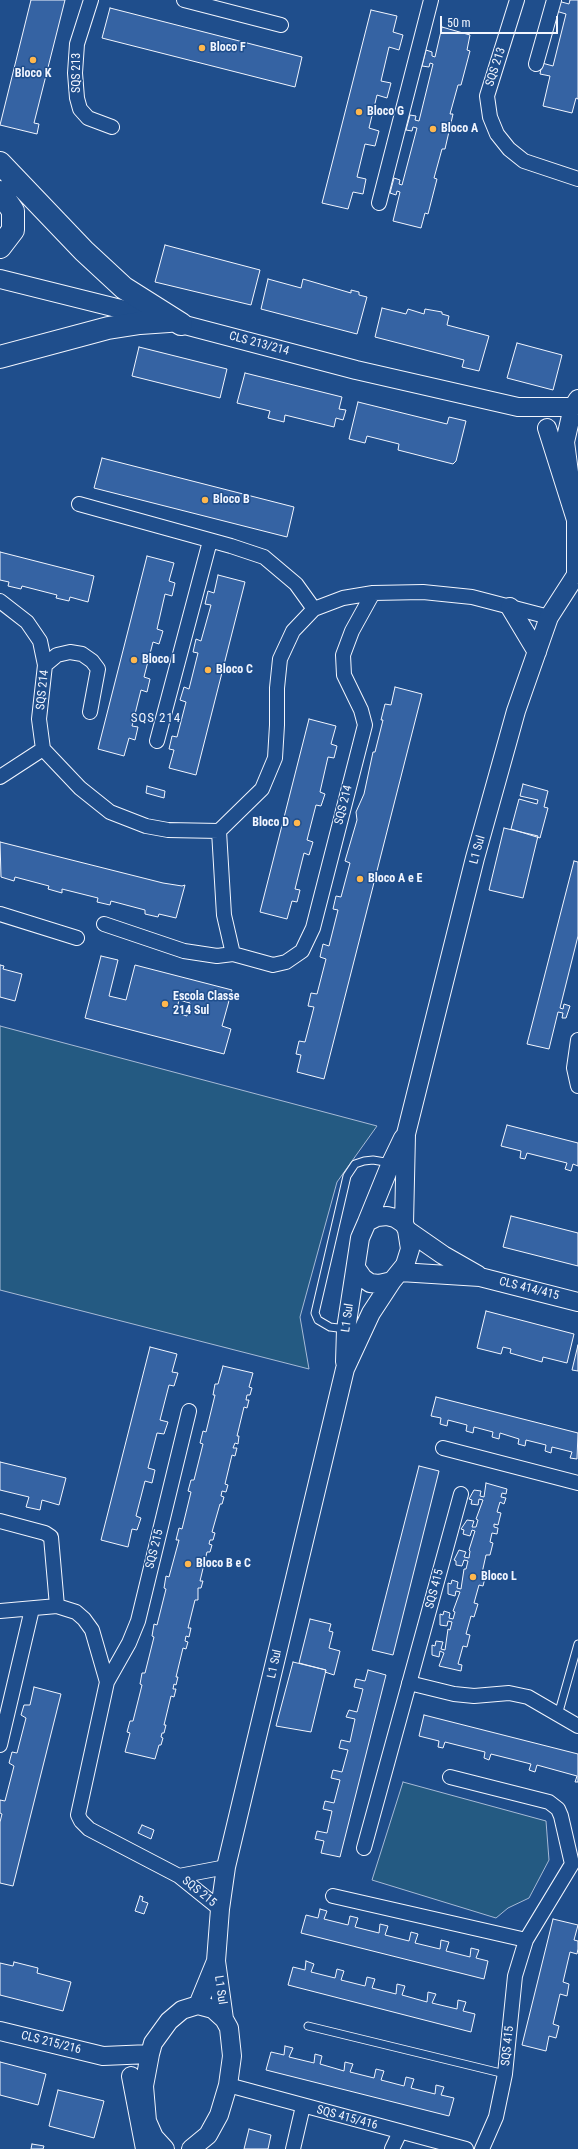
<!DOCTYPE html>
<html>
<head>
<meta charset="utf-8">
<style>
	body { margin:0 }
	#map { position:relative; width:578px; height:2149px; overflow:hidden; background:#1f4e8c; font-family:"Roboto Condensed",sans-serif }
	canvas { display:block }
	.scale { position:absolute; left:440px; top:16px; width:118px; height:18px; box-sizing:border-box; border:2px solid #f2f6ff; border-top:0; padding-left:5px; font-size:12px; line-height:14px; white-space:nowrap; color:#f2f6ff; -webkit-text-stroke:3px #1f4e8c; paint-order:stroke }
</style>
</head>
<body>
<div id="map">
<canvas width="578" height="2149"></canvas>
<div class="scale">50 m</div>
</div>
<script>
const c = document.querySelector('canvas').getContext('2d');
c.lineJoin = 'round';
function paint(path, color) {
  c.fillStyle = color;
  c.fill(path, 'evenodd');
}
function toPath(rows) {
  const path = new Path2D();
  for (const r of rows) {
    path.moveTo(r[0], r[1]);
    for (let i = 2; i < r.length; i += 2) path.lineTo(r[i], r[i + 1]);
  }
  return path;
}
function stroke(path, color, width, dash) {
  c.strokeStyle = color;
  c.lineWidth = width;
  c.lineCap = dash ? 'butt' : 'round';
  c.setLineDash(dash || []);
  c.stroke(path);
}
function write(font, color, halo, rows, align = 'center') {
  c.font = font + ' "Roboto Condensed",sans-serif';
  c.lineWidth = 3;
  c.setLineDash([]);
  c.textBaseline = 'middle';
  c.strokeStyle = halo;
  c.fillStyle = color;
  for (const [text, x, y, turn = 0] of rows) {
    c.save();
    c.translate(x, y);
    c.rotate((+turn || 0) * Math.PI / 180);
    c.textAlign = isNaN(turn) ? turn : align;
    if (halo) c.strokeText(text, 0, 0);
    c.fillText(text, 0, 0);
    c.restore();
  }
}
const green = toPath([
	[0,1026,377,1126,337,1182,300,1317,309,1369,0,1290,0,1026],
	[403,1782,546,1821,549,1860,529,1898,508,1908,496,1918,372,1880,403,1782]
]);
paint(green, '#245a82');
stroke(green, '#a8bbd7', 1);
const building = toPath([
	[31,0,65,0,34,123,39,124,37,134,0,125,31,0],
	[570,0,578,0,578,99,576,98,572,113,543,106,550,76,540,74,542,63,553,66,566,14,556,11,558,1,569,4,570,0],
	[110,8,302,57,295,87,102,38,110,8],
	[371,10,397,16,393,32,403,35,399,50,389,47,381,81,391,83,387,98,377,95,369,128,379,131,375,146,365,144,357,177,366,179,363,194,353,192,348,209,322,203,371,10],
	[442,27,470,35,467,50,470,51,461,85,458,85,450,114,453,114,445,149,442,149,434,178,437,179,428,214,425,213,421,228,393,221,400,192,397,191,396,195,390,193,394,178,400,180,399,184,402,185,417,128,413,127,412,131,406,130,410,115,416,116,415,120,419,121,433,64,430,63,429,67,422,66,426,50,432,52,432,56,435,57,442,27],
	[165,245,260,270,251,305,155,282,165,245],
	[268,279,301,288,303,279,351,293,351,290,359,292,359,295,367,297,357,334,261,309,268,279],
	[382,308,406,314,408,309,424,314,425,309,442,312,442,314,449,316,447,325,489,336,479,371,462,367,464,360,375,337,382,308],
	[517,343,562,355,553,390,507,378,517,343],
	[139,347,227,369,220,398,132,376,139,347],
	[245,373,342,397,339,409,346,410,343,420,336,418,334,427,285,415,284,422,268,418,270,411,237,403,245,373],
	[358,402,447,424,449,417,466,421,456,461,453,464,398,450,399,444,367,436,365,443,349,439,358,402],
	[102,458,294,507,287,537,94,488,102,458],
	[0,552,94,576,88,602,70,597,69,601,56,598,57,595,22,586,21,589,8,586,9,582,0,580,0,552],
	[147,556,174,563,169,581,175,583,172,596,165,594,157,629,163,631,159,644,153,642,144,677,150,679,147,692,141,690,132,726,138,727,135,740,129,738,124,756,98,749,147,556],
	[218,575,245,582,196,775,169,768,174,750,169,749,172,736,177,737,186,702,180,700,184,687,189,689,198,653,193,652,196,639,201,641,211,605,205,604,208,591,214,593,218,575],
	[395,687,422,694,324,1079,297,1072,301,1055,296,1054,299,1041,305,1042,314,1007,308,1006,311,993,317,994,326,959,320,957,323,944,329,946,338,910,333,909,336,896,341,897,350,863,345,861,357,820,356,812,364,794,373,752,375,752,383,720,381,720,385,704,391,705,395,687],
	[309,719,336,726,331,744,337,746,334,758,328,757,320,792,325,794,321,806,316,805,307,840,313,842,309,855,304,853,295,889,300,890,297,902,292,901,287,919,260,912,309,719],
	[523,784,548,791,544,807,548,808,540,838,511,829,519,799,537,804,538,800,520,796,523,784],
	[147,786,165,791,164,798,146,793,147,786],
	[504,828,538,836,523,898,489,890,504,828],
	[0,842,163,883,182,886,185,885,176,918,159,914,158,917,145,914,145,910,111,901,110,905,97,902,98,898,62,889,62,893,48,889,49,886,15,877,14,881,1,877,0,842],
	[574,861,578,862,578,936,560,1008,563,1009,564,1004,570,1006,566,1018,562,1018,563,1013,558,1012,549,1049,527,1044,574,861],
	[101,956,118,960,109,996,126,1000,135,965,232,990,222,1026,231,1029,224,1054,85,1018,101,956],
	[179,1000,190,1003,187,1016,176,1013,179,1000],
	[0,965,4,966,3,969,22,974,15,1001,0,997,0,965],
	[507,1125,578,1143,578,1166,573,1164,571,1171,565,1169,567,1163,527,1153,525,1159,520,1158,521,1151,501,1146,507,1125],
	[511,1216,578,1233,578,1266,503,1247,511,1216],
	[486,1311,574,1334,567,1363,543,1357,542,1362,510,1353,511,1349,503,1347,501,1354,477,1348,486,1311],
	[578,1345,578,1371,572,1370,578,1345],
	[150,1347,177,1354,172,1372,178,1373,174,1386,169,1385,160,1420,168,1422,164,1434,157,1433,148,1468,155,1470,152,1483,145,1481,136,1516,141,1518,137,1530,132,1529,128,1547,101,1540,150,1347],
	[223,1366,253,1373,249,1387,252,1388,250,1395,247,1395,246,1400,249,1400,247,1408,244,1407,237,1436,239,1436,238,1444,235,1443,233,1448,237,1448,235,1456,232,1455,225,1484,228,1485,226,1492,222,1491,221,1496,224,1497,222,1504,220,1504,212,1532,215,1533,213,1540,210,1540,209,1544,212,1545,210,1552,207,1552,200,1581,203,1581,201,1588,198,1588,198,1600,195,1600,188,1628,191,1628,189,1637,186,1636,185,1641,188,1642,186,1649,183,1648,176,1677,178,1677,176,1685,174,1684,173,1689,176,1689,174,1697,171,1696,164,1725,166,1725,164,1733,162,1733,161,1737,163,1738,161,1745,159,1745,155,1759,125,1752,130,1733,127,1732,130,1721,133,1721,142,1685,140,1684,142,1673,145,1673,154,1637,152,1636,154,1624,157,1625,166,1589,164,1588,166,1576,169,1577,179,1540,176,1540,179,1528,182,1529,191,1492,188,1491,191,1480,194,1480,203,1444,200,1443,203,1431,206,1432,215,1395,213,1395,215,1384,218,1384,223,1366],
	[436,1397,578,1433,577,1459,570,1458,572,1452,552,1447,551,1453,545,1451,546,1445,526,1440,525,1446,518,1444,519,1439,500,1433,499,1439,492,1437,493,1432,474,1427,473,1433,466,1431,467,1425,448,1420,447,1426,440,1424,441,1418,431,1416,436,1397],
	[0,1462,66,1478,59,1505,42,1500,40,1510,26,1507,29,1497,0,1490,0,1462],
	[419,1466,439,1471,393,1655,372,1650,419,1466],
	[486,1483,507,1489,506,1494,502,1493,501,1497,506,1498,504,1504,500,1502,497,1512,501,1513,498,1525,494,1524,494,1527,498,1528,497,1534,492,1533,490,1542,493,1543,490,1555,486,1555,482,1573,486,1574,483,1586,479,1585,474,1603,478,1604,474,1617,471,1616,466,1634,470,1635,467,1647,463,1646,458,1664,462,1665,461,1671,439,1666,444,1653,440,1651,439,1657,432,1655,432,1645,435,1646,436,1641,443,1642,441,1649,445,1650,448,1629,450,1630,452,1622,448,1621,447,1626,440,1625,440,1614,443,1615,444,1611,450,1613,449,1618,453,1619,455,1612,453,1611,460,1592,456,1591,455,1596,448,1594,448,1583,451,1584,452,1580,458,1582,457,1588,461,1589,464,1569,466,1569,468,1561,464,1560,462,1566,456,1565,456,1561,454,1560,459,1550,466,1552,464,1557,469,1558,470,1551,469,1550,475,1531,472,1530,470,1536,463,1534,464,1530,461,1529,467,1520,474,1521,472,1527,476,1527,478,1520,476,1519,483,1500,479,1499,478,1505,471,1504,472,1500,469,1499,474,1490,481,1491,480,1496,484,1497,486,1483],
	[310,1619,331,1624,329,1631,333,1632,329,1648,340,1651,334,1675,325,1672,326,1670,299,1663,310,1619],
	[293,1662,326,1670,311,1732,276,1726,293,1662],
	[368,1670,386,1675,340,1857,321,1853,324,1841,315,1839,317,1831,327,1833,332,1811,323,1809,325,1801,334,1803,340,1780,331,1778,333,1770,342,1772,348,1750,339,1748,341,1740,350,1742,355,1719,346,1717,349,1710,357,1712,363,1689,354,1687,356,1679,365,1681,368,1670],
	[34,1687,61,1694,13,1886,0,1883,0,1822,2,1814,0,1813,0,1800,5,1801,14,1766,9,1763,12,1752,17,1753,26,1718,21,1715,24,1705,30,1705,34,1687],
	[424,1715,578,1754,578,1782,575,1782,577,1776,537,1765,535,1772,529,1770,531,1764,491,1754,489,1760,484,1758,485,1752,445,1742,443,1748,438,1747,439,1741,419,1736,424,1715],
	[142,1825,154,1830,151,1839,138,1833,142,1825],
	[140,1896,143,1897,142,1901,148,1903,144,1914,135,1911,140,1896],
	[320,1909,327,1911,324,1919,348,1925,350,1916,358,1918,355,1927,379,1933,380,1924,388,1926,385,1935,409,1941,411,1932,418,1934,415,1943,440,1949,441,1940,449,1942,446,1951,470,1957,471,1948,479,1950,476,1958,488,1961,484,1979,301,1933,306,1915,318,1918,320,1909],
	[553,1919,578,1925,574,1940,578,1941,578,1949,577,1954,570,1952,563,1982,569,1984,567,1996,560,1994,553,2024,559,2026,556,2038,549,2036,546,2051,522,2045,553,1919],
	[306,1961,314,1964,311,1972,335,1978,337,1969,344,1971,341,1980,365,1986,367,1977,375,1979,372,1988,396,1994,397,1984,405,1986,402,1995,427,2002,428,1992,436,1994,432,2003,457,2009,458,2000,466,2002,463,2011,475,2014,471,2032,288,1985,293,1967,305,1970,306,1961],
	[14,1962,38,1968,37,1973,71,1982,63,2011,0,1995,0,1963,13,1966,14,1962],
	[285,2046,293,2048,289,2057,314,2063,315,2054,322,2056,320,2064,344,2071,345,2062,353,2064,350,2072,374,2078,376,2069,384,2071,381,2080,404,2086,406,2077,414,2079,411,2088,435,2094,436,2085,444,2087,441,2095,454,2098,449,2116,266,2070,271,2052,284,2055,285,2046],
	[0,2062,46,2074,38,2105,0,2095,0,2062],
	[58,2090,104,2101,94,2138,49,2126,58,2090],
	[249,2129,271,2135,268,2149,244,2149,249,2129],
	[32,2144,44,2146,43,2149,31,2149,32,2144]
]);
paint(building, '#3563a3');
stroke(building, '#f2f6ff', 1);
const service = toPath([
	[346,1329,330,1327,318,1320,315,1313,347,1176,355,1164,364,1161,373,1160,391,1163],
	[558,1715,578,1644],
	[308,2026,505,2074]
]);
const minor = toPath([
	[91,0,77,44,75,73,77,98,80,109,88,118,112,127],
	[184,0,281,25],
	[517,0,487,96,490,117,497,134,509,149,524,161,578,179],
	[536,64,554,0],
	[379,203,431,0],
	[79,504,231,546,264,557,296,584,314,609],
	[0,601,27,622,40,641,45,665,39,719,43,749,80,788,110,812,146,826,168,830,219,831,262,789,275,758,277,725,277,688,280,659,293,631,314,609,343,598,373,593,423,592,472,597,549,617],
	[45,665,57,655,70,652,82,654,92,661,98,669,90,712],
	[157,741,210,541],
	[0,777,43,749],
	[219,831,224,915,233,954],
	[0,914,77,938],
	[104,924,184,951,217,956,233,954,273,965,286,962,302,951,313,928,365,725,361,710,344,675,343,655,352,631,373,593],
	[578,1040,574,1068,578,1086],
	[443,1448,578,1483],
	[0,1521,45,1533,51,1537,57,1606],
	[0,1611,57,1606,76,1612,84,1619,92,1630,107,1682,78,1815,81,1821,89,1829,179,1876,220,1909],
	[107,1682,129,1643,138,1621,189,1411],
	[409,1683,454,1694,474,1696,509,1693,528,1697,578,1726],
	[0,1745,32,1609],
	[450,1777,549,1802,558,1809,561,1816,572,1864,526,1940,515,1976,505,2074,496,2117,482,2149],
	[364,1848,461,1494],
	[179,1876,226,1867],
	[333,1896,526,1940],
	[228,2085,466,2149],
	[293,2149,303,2106],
	[392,2149,400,2132]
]);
const tertiary = toPath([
	[0,279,181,324,356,370,518,407,573,407],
	[578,399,573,407,565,442,570,480,578,503],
	[547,428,577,523],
	[576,575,576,512],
	[510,607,537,652],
	[367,1222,391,1163,403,1138],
	[404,1224,406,1134,475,858,516,711,549,617,578,572],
	[407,1230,443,1255,478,1275],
	[400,1272,480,1277,578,1302],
	[345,1362,346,1329,360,1238,367,1222,377,1217,387,1216,395,1218,404,1224,407,1230,410,1249,405,1265,392,1281,379,1284,370,1283,363,1278,356,1268],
	[198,2005,216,1961],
	[224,2019,216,1961,220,1909,226,1867,345,1369,371,1313,392,1281],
	[0,2031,103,2056,150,2054],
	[131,2076,145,2149],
	[165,2149,154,2137,147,2121,144,2086,150,2054,153,2043,169,2021,182,2010,198,2005,213,2009,224,2019,229,2028,232,2056,228,2085,219,2115,208,2135,191,2149]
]);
const primary = toPath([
	[0,163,84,251,124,288,181,324],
	[0,192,13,211,13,230,0,247],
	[0,357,108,328,140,323,169,321]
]);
stroke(service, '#f2f6ff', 9);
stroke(minor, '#f2f6ff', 16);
stroke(tertiary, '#f2f6ff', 20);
stroke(primary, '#f2f6ff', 24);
stroke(service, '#1f4e8c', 7);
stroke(minor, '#1f4e8c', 14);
stroke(tertiary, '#1f4e8c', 18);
stroke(primary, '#1f4e8c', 22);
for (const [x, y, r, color] of [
	[202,48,4,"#ffb74d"],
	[33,60,4,"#ffb74d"],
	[359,112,4,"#ffb74d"],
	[433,129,4,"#ffb74d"],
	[205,500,4,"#ffb74d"],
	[134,660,4,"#ffb74d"],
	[208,670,4,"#ffb74d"],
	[297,823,4,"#ffb74d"],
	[360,879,4,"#ffb74d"],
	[165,1004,4,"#ffb74d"],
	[188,1564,4,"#ffb74d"],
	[473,1577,4,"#ffb74d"]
]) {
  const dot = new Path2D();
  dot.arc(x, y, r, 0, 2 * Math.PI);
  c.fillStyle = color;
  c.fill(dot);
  stroke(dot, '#1f4e8c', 1.5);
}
write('bold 12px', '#f2f6ff', '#1f4e8c', [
	["Bloco F",210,48],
	["Bloco K",33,74,"center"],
	["Bloco G",367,112],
	["Bloco A",441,129],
	["Bloco B",213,500],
	["Bloco I",142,660],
	["Bloco C",216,670],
	["Bloco D",289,823,"right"],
	["Bloco A e E",368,879],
	["Escola Classe",173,997],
	["214 Sul",173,1011],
	["Bloco B e C",196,1564],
	["Bloco L",481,1577]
], 'left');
write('12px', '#f2f6ff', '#1f4e8c', [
	["SQS 213",496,67,-72],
	["SQS 213",77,73,-90],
	["CLS 213/214",259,344,15],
	["SQS 214",43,690,-84],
	["SQS 214",344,805,-76],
	["L1 Sul",478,850,-75],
	["CLS 414/415",529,1289,14],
	["L1 Sul",348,1318,-82],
	["SQS 215",155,1549,-76],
	["SQS 415",435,1589,-75],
	["L1 Sul",275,1664,-77],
	["SQS 215",199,1892,39],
	["L1 Sul",220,1990,82],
	["CLS 215/216",51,2043,14],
	["SQS 415",508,2046,-84],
	["SQS 415/416",347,2118,15]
]);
c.letterSpacing = '1px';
write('13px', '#f2f6ff', '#1f4e8c', [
	["SQS 214",156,719]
]);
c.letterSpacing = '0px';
</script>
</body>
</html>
